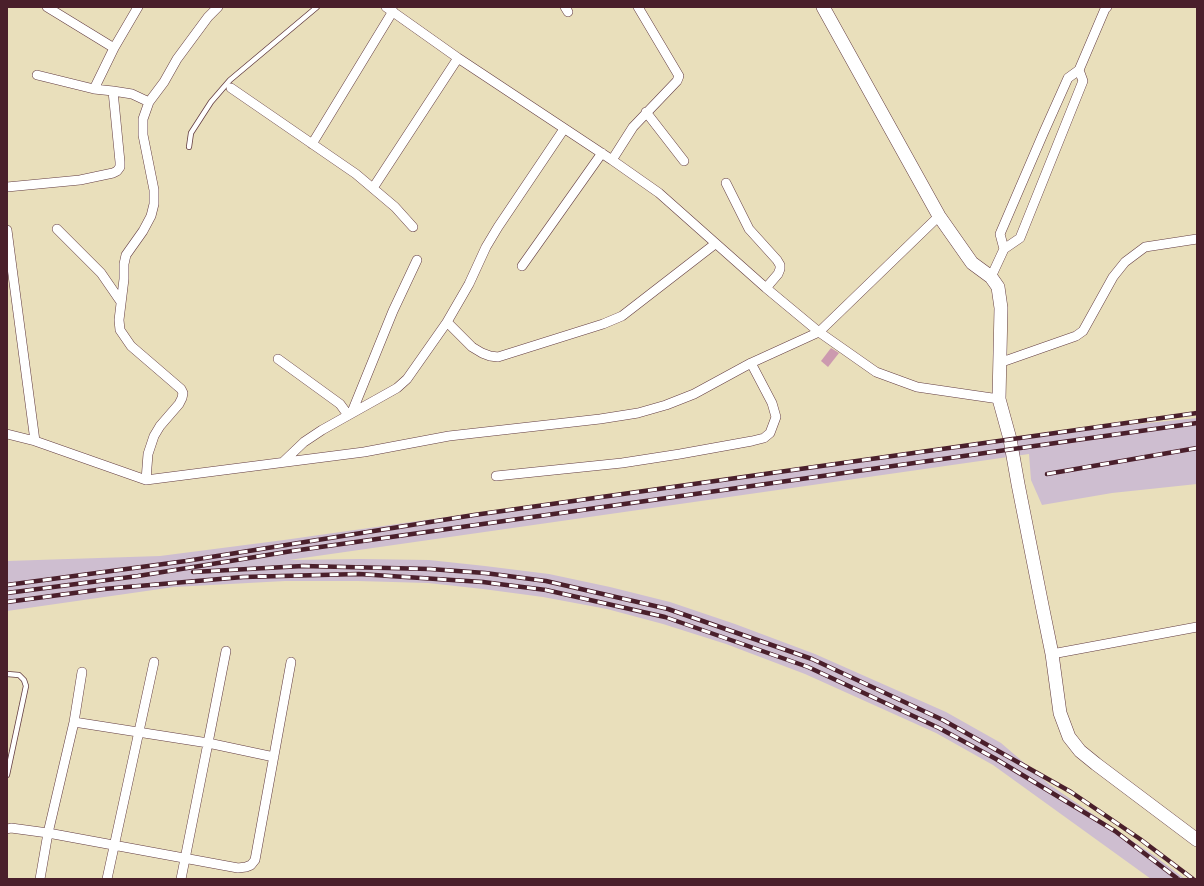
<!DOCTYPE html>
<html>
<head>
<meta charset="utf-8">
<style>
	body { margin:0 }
	#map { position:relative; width:1204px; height:886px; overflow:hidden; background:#e9dfbb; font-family:Mali,sans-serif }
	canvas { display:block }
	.frame { position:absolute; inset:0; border:8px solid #4a1f2b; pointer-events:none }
</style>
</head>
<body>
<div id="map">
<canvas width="1204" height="886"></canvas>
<div class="frame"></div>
</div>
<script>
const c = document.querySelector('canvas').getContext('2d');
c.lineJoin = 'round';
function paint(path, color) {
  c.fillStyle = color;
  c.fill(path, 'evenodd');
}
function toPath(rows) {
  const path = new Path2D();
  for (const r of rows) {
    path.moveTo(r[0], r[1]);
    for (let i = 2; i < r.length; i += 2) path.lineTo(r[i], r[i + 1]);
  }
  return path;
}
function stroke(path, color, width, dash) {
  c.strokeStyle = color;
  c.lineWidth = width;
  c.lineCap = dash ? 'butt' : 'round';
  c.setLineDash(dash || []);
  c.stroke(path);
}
paint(toPath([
	[1197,418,1197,484,1112,493,1042,505,1031,480,1029,454,289,560,360,559,429,560,485,566,549,574,610,587,670,602,735,624,815,654,946,712,1001,743,1050,785,1156,857,1185,879,1151,879,993,765,936,733,805,674,726,644,663,624,607,609,543,597,483,589,428,583,358,581,285,581,174,587,7,611,7,561,160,556,284,540,1028,435]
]), '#cebed0');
paint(toPath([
	[831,348,839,353,828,367,821,361]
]), '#cc9aaf');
const lane = toPath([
	[189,147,191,133,211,102,230,80,317,7],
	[7,674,19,675,24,680,26,686,7,775]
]);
const street = toPath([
	[47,7,114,48],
	[386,7,458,58,612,160,659,193,766,288,819,332,876,372,917,387,999,399],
	[565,7,568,12],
	[37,75,94,89],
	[231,88,356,174,395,207,413,227],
	[113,91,132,94,149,102,164,82,177,59,208,17,218,7],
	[646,112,684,161],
	[312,144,393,11],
	[612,160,633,127,677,81,679,76,638,7],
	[726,183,749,229,777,260,780,265,780,269,778,274,766,288],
	[7,187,80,180,113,173,117,171,120,167,120,162,113,91,94,89,114,48,138,7],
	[373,188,458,58],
	[57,229,101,273,121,302],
	[7,230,35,441],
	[1004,249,1000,234,1043,134,1068,78,1079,70,1105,9,1107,7],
	[522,266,602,153],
	[991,277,1004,249,1020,238,1083,81,1079,70],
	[447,322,469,284,486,247,498,227,564,129],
	[278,359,340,404,348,415],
	[999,363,1076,336,1083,331,1113,277,1125,262,1145,247,1197,239],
	[352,412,393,311,417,260],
	[7,434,35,441,146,480,364,452,449,436,600,419,638,413,666,405,694,394,751,363,819,332,939,216],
	[283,462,304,442,322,430,397,388,407,379,447,322,472,347,482,353,490,356,498,357,603,324,622,316,715,244],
	[496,476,622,463,680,454,752,441,764,438,770,433,776,417,772,403,751,363],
	[146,480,148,454,154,436,160,426,179,404,182,398,183,393,181,389,131,346,120,330,119,320,124,279,124,264,126,255,143,231,151,216,154,204,154,190,143,135,143,119,149,102],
	[1052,654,1197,627],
	[74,722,82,672],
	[7,829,11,828,48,833,238,868,246,867,251,865,255,860,291,662],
	[40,879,48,833,74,722,208,743,226,651],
	[107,879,154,662],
	[181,879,208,743,274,757]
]);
const secondary = toPath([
	[823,7,939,216,972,263,991,277,998,287,1001,308,999,399,1010,439,1018,484,1042,605,1052,654,1060,713,1069,737,1080,751,1096,764,1197,840]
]);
stroke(lane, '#623c41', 6);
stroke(street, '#623c41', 10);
stroke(secondary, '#623c41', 14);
stroke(lane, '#fff', 4.5);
stroke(street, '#fff', 9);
stroke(secondary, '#fff', 13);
const rail = toPath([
	[1047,474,1197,448],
	[193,572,303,566,430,569,485,573,546,581,668,609,812,659,943,720,1071,792,1140,839,1193,879],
	[7,585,186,561,474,515,1197,413],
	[7,593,138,576,292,551,1197,423],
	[7,602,104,589,243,577,359,574,483,582,546,590,665,617,808,667,939,728,996,759,1115,831,1178,879]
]);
stroke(rail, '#4a1f2b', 4.5);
stroke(rail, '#fff', 3, [9]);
</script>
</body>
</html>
